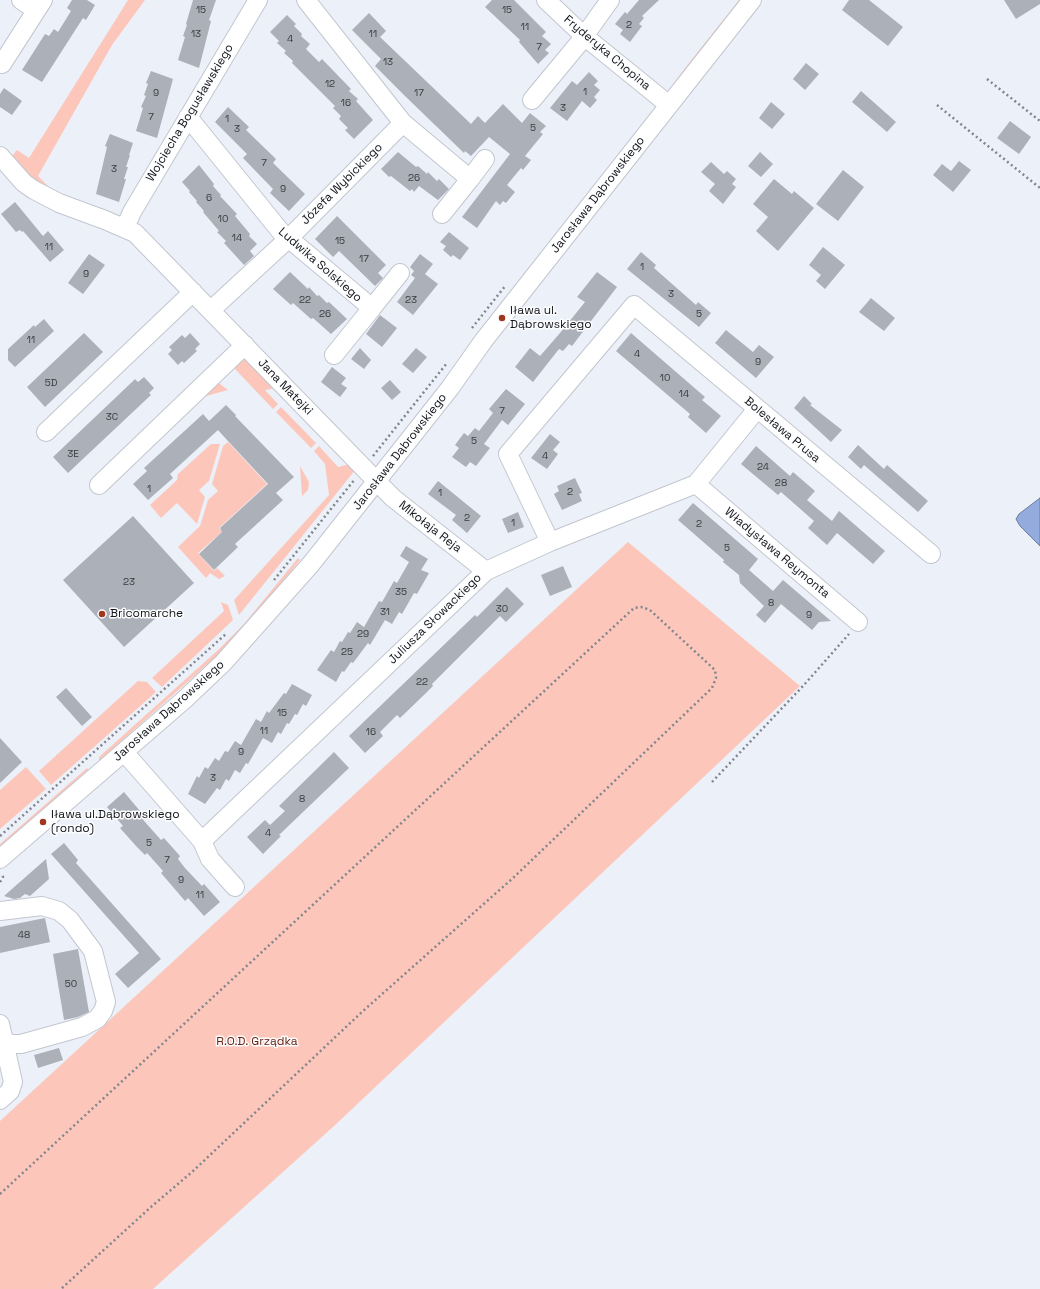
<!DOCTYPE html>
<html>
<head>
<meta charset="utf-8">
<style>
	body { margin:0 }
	canvas { display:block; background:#ecf0f9 }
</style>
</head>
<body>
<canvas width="1040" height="1289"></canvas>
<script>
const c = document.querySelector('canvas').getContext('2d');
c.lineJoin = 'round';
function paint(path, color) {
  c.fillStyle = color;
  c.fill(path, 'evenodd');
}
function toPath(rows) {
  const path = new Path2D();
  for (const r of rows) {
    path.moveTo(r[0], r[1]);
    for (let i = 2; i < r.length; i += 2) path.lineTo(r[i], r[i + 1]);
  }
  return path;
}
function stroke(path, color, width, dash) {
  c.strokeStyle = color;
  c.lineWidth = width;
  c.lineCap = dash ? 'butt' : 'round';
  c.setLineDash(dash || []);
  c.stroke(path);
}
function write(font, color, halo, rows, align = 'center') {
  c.font = font + ' "Space Grotesk",sans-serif';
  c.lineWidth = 3;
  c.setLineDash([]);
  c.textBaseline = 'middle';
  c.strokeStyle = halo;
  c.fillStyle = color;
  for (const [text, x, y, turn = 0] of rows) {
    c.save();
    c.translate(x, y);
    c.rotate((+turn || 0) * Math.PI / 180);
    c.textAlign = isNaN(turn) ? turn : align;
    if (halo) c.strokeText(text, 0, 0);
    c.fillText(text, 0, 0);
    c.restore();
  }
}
paint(toPath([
	[128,0,145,0,112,45,38,176,52,190,43,188,12,161,12,156,17,150,29,158],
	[739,0,743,0,670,87],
	[244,359,247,359,277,388,265,390,278,404,273,409,235,369,240,360],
	[219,383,228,390,206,396,205,391],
	[281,407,316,443,311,448,276,412],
	[228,442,267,484,219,528,222,532,198,553,214,571,217,568,225,576,219,579,210,573,206,578,178,547,200,526,208,500,218,491,212,484,223,446],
	[211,444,220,444,209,481,199,490,205,497,197,524,177,503,161,518,150,505,177,480,178,474],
	[319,446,338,467,350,464,356,469,239,615,234,600,329,495,325,464,314,451],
	[300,466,309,482,308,490,302,496],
	[628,542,800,686,333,1127,153,1289,0,1289,0,1121],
	[298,558,300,560,269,599,221,652,99,761,99,757,218,650,244,624],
	[221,602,228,605,233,620,162,687,152,678,224,611],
	[138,681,147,682,156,692,51,785,39,771],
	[26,767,46,789,0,829,0,790],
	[87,768,88,770,0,847,0,844]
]), '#fcc7ba');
const water = toPath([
	[1040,498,1040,546,1020,526,1016,519,1019,514,1040,498]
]);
paint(water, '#94abdd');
stroke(water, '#6d7da1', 1);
paint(toPath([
	[72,0,87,0,95,5,86,20,83,18,42,82,22,70,45,34,49,36,54,29,58,32,71,11,67,8],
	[193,0,216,0,209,20,211,21,199,68,178,60,185,37,183,36,187,25,186,24],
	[492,0,514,0,546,32,542,36,551,44,545,50,549,53,538,64,519,42,520,40,485,7],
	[639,0,659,0,642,16,644,18,639,24,642,26,630,42,620,34,623,30,615,24,625,12,627,14],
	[849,0,869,0,903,27,888,46,842,10],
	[1004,0,1040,0,1040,4,1016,19],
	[369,13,386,31,380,37,471,124,478,116,485,123,503,104,522,123,530,113,546,126,540,132,543,134,525,156,531,160,523,170,521,168,507,185,515,192,506,203,503,201,500,205,496,201,477,228,462,217,510,154,489,137,471,156,465,151,464,153,406,97,375,66,381,59,352,30],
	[287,15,296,24,294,26,302,34,301,36,310,44,306,49,319,62,322,59,351,89,349,91,358,99,356,101,373,120,354,139,345,130,348,128,339,119,341,116,333,108,335,106,292,63,293,61,284,53,286,51,277,43,279,41,270,32],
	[806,63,819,74,805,90,793,79],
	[151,71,173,79,157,138,136,131,143,108,141,107,146,96,144,95,148,84,146,83],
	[589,72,598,81,594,85,600,90,594,97,597,100,590,108,582,101,567,121,550,108,572,81,577,85],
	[4,88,22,101,12,115,0,107,0,94],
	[861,91,896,122,887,132,852,102],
	[771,102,785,114,772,129,759,118],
	[228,107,249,127,246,130,276,159,273,163,305,194,289,211,270,193,273,189,243,158,247,154,215,122],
	[1010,121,1031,137,1019,154,997,138],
	[110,134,133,143,129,155,130,155,126,167,128,167,124,179,126,179,119,202,96,194,107,147,105,146],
	[398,152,416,167,418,166,427,174,428,172,437,181,439,179,449,189,438,200,419,186,414,192,412,189,410,191,391,176,389,177,381,169],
	[760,152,773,164,761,177,748,166],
	[959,161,971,170,953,192,933,175,942,164,951,171],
	[711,162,724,174,727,171,736,179,732,184,736,187,723,204,709,191,715,184,701,172],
	[199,165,214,184,213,186,221,195,220,196,237,214,235,216,250,234,249,236,257,244,250,251,254,256,244,265,224,243,226,241,217,232,219,231,203,212,204,211,196,202,197,201,189,192,190,191,182,182],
	[843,170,864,187,838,221,816,204],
	[774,179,792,194,794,191,814,208,778,251,756,231,768,217,753,204],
	[15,202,43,236,48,231,64,250,50,262,23,231,22,232,20,230,16,232,1,214],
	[337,216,386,265,378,273,383,278,375,286,339,251,333,257,315,239],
	[449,232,469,248,460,260,453,255,451,257,443,250,446,246,440,242],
	[823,247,845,265,825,289,816,281,821,275,809,265],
	[641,252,656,265,654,268,696,305,698,302,711,313,699,327,627,269],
	[89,254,105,265,83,294,68,283],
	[420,254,433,264,425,274,438,284,413,315,397,302,415,278,411,275,414,271,410,267],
	[290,272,308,289,309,287,317,296,319,295,327,303,329,302,347,319,331,334,313,318,311,319,293,303,291,305,273,289],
	[597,272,617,287,572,346,569,344,563,351,559,349,533,382,515,367,530,348,540,356,560,333,585,302,577,297],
	[871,298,895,318,884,331,859,312],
	[380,315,397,328,382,347,366,334],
	[44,319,54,331,15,367,8,360,8,349,34,325,35,327],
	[726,330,753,352,759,345,774,357,756,378,715,343],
	[84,333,103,352,45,407,27,387],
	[190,333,200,344,195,349,197,351,184,363,182,361,178,365,168,354,172,350,169,347,182,335,185,338],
	[631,333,705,397,702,400,721,416,706,433,688,417,690,414,616,351],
	[360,348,371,360,364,369,351,359],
	[416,348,427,357,413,373,402,364],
	[332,367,346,378,341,384,347,388,340,397,321,382],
	[144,377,154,388,149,393,151,395,68,473,53,457,132,382,135,379,138,382],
	[390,380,401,392,392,400,381,388],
	[506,389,525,404,508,425,502,420,484,444,490,448,476,466,470,462,466,467,452,457,459,448,455,445,464,433,468,436,475,428,479,431,493,413,489,409],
	[804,396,812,404,810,405,842,430,831,442,794,408],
	[226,405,236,415,235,416,294,477,276,493,283,500,235,544,238,547,214,570,199,554,222,532,220,528,268,484,227,440,218,430,170,474,173,478,148,500,133,484,147,471,144,468,203,414,209,421],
	[550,434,560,442,553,450,558,454,547,469,531,458],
	[858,445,884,469,887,465,928,501,918,512,864,465,861,469,848,457],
	[756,446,790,476,793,472,815,491,807,500,832,521,839,511,885,551,873,564,837,533,827,545,808,528,814,521,781,492,778,495,741,464],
	[575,478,582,493,579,494,582,501,562,510,554,494,559,491,557,486],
	[438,481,481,516,467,533,452,520,456,515,428,494],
	[693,503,758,559,749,570,773,591,783,580,831,621,819,622,812,630,781,604,765,623,756,615,764,606,740,583,739,575,723,562,724,560,678,520],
	[518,512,524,527,508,533,502,519],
	[133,516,194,583,124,647,63,580],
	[406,546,428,559,421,570,429,573,417,594,414,593,402,614,399,612,392,624,385,620,370,645,368,643,353,663,351,662,344,672,342,671,336,682,317,670,331,650,334,652,340,641,342,642,348,632,350,633,357,622,364,627,379,601,382,602,394,581,397,583,409,562,400,556],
	[563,566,572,587,550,596,541,575],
	[507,587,524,604,506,622,500,616,432,684,433,686,425,694,400,718,397,715,380,732,383,736,365,753,349,736,475,615,477,617],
	[292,684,312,695,306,706,303,704,297,715,295,714,289,724,287,723,281,734,278,732,272,743,263,738,248,764,246,763,240,773,235,770,229,781,226,779,220,790,217,788,205,804,188,794,197,776,199,778,205,767,208,769,215,758,219,761,225,751,228,752,235,741,241,745,256,719,261,722,267,711,269,713,284,693,286,694],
	[66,688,92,717,82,726,56,697],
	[0,738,22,762,0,783],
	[334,752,349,768,279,835,281,836,263,854,247,837,265,820,270,825,285,811,279,806],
	[124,792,140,811,137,813,161,840,164,838,180,856,178,859,185,868,202,886,204,884,220,902,204,916,188,898,185,901,161,873,163,871,147,853,145,855,136,846,120,828,123,826,107,807],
	[64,843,78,860,76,863,161,959,128,988,115,974,139,953,51,854],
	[46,859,49,879,30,896,25,894,20,898,14,899,4,896],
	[45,918,50,942,0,953,0,927],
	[78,949,89,1012,78,1017,64,1020,53,954],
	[59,1048,63,1060,38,1068,34,1055]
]), '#acb0b8');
const minor = toPath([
	[21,0,36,10],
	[306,0,403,123,470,179,442,214],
	[546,0,584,36,669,105],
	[2,64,43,0],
	[532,100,580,42,610,0],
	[188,117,281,232,372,308,334,355],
	[0,156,24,183,34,190,59,203,105,220,135,233,393,498,486,571],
	[470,179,485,159],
	[125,228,132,212,258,0],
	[372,308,400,273],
	[211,310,288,239,403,123],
	[46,432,193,292],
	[696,484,858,622],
	[99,485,245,345],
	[550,542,508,454,634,305,931,554],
	[124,752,202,841,210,859,235,887],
	[202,841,486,571,550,542,696,484,757,409],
	[0,859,184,700,223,663,311,564,450,388,484,340,752,0],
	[0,911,42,906,59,911,70,920,93,951,106,1002,103,1011,97,1019,82,1027,21,1044,13,1044,5,1042],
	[0,1024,13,1082,10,1091,0,1100]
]);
stroke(minor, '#c2c6cf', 20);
stroke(toPath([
	[987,79,1040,121],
	[937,105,1040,188],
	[472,328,506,285],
	[373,456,447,363],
	[274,580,355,479],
	[712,782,803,686,849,634],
	[0,836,227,633],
	[0,882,3,877,1,874],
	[0,1194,634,608,643,607,651,611,715,670,716,678,712,688,513,878,363,1011,192,1172,152,1206,61,1289]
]), '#82858b', 2.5, [2, 3]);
stroke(minor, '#fff', 18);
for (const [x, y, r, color] of [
	[502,318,4,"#a0371f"],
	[102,614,4,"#a0371f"],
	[43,822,4,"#a0371f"]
]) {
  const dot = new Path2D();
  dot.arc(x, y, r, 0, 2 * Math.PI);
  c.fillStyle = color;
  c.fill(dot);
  stroke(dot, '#fcfdff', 1.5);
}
write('10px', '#383a3e', null, [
	["15",201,10],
	["15",507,10],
	["2",629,25],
	["11",525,27],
	["13",196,34],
	["11",373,34],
	["4",290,39],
	["7",539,47],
	["13",388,62],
	["12",330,84],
	["1",585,92],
	["9",156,93],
	["17",419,93],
	["16",346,103],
	["3",563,108],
	["7",151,117],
	["1",227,119],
	["5",533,128],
	["3",237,129],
	["7",264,163],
	["3",114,169],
	["26",414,178],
	["9",283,189],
	["6",209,198],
	["10",223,219],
	["14",237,238],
	["15",340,241],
	["11",49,247],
	["17",364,259],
	["1",642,267],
	["9",86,274],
	["3",671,294],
	["22",305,300],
	["23",411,300],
	["26",325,314],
	["5",699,314],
	["11",31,340],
	["4",637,354],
	["9",758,362],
	["10",665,378],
	["5D",51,383],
	["14",684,394],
	["7",502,411],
	["3C",112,417],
	["5",474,441],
	["3E",73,454],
	["4",545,456],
	["24",763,467],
	["28",781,483],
	["1",149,489],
	["2",570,492],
	["1",440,493],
	["2",467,518],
	["1",513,523],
	["2",699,524],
	["5",727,548],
	["23",129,582],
	["35",401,592],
	["8",771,603],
	["30",502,609],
	["31",385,612],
	["9",809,615],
	["29",363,634],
	["25",347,652],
	["22",422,682],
	["15",282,713],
	["11",264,731],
	["16",371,732],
	["9",241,752],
	["3",213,778],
	["8",302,799],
	["4",268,833],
	["5",149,843],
	["7",167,860],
	["9",181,880],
	["11",200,895],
	["48",24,935],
	["50",71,984]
]);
write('12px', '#121316', '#fcfdff', [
	["Fryderyka Chopina",607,53,40],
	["Wojciecha Bogusławskiego",190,113,-59],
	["Józefa Wybickiego",342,184,-45],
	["Jarosława Dąbrowskiego",598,195,-52],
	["Ludwika Solskiego",320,265,41],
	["Jana Matejki",285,387,46],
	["Bolesława Prusa",782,430,40],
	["Jarosława Dąbrowskiego",400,452,-52],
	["Mikołaja Reja",430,527,38],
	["Władysława Reymonta",777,553,40],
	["Juliusza Słowackiego",435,619,-44],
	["Jarosława Dąbrowskiego",169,711,-42]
]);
write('12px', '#121316', '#fcfdff', [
	["Iława ul.",510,311],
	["Dąbrowskiego",510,325],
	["Bricomarche",110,614],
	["Iława ul.Dąbrowskiego",51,815],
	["(rondo)",51,829]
], 'left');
write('12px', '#6a2211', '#fcfdff', [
	["R.O.D. Grządka",257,1042]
]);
</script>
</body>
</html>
